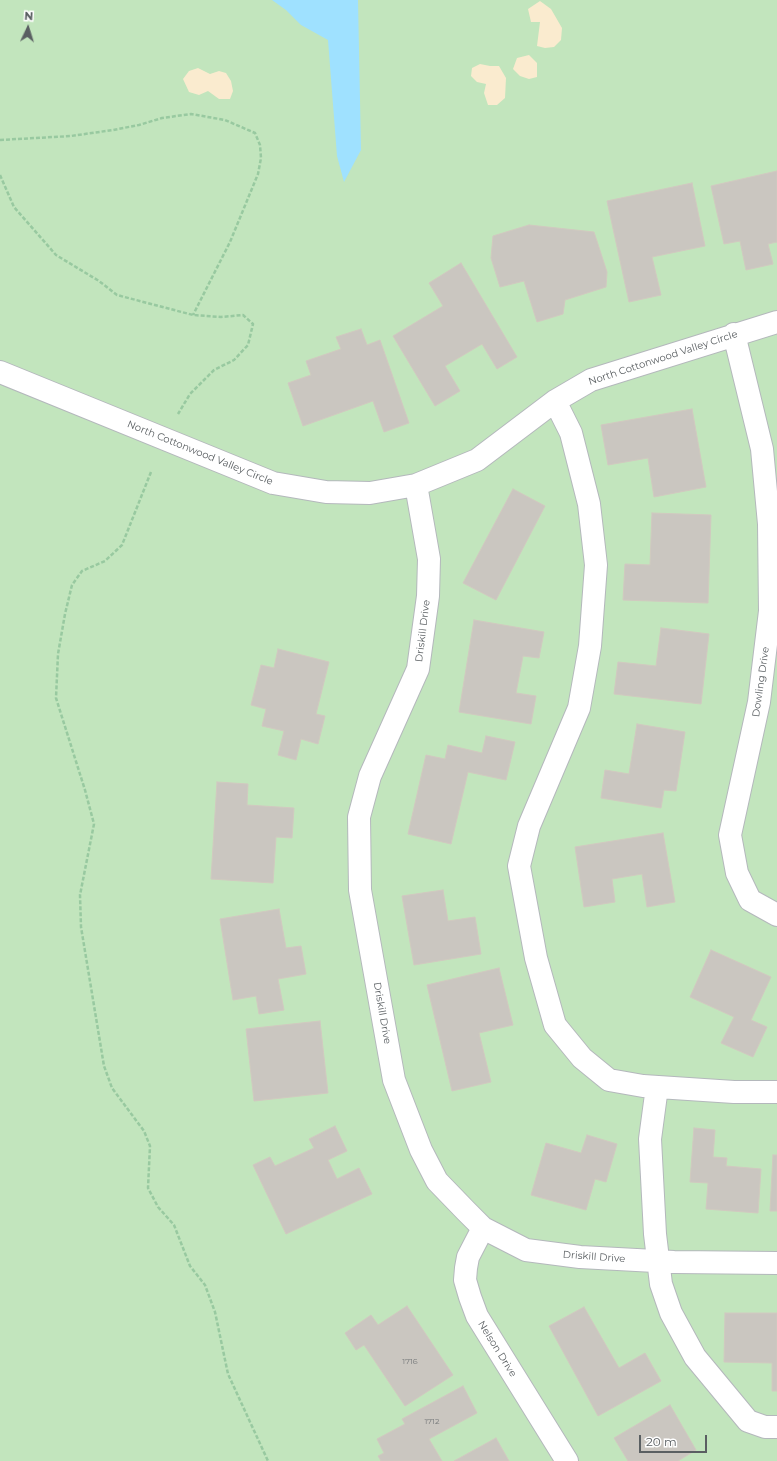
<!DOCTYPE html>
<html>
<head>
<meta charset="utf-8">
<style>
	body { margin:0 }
	#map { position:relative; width:777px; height:1461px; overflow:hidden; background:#ede9e1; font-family:Montserrat,sans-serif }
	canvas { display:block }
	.north { position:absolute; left:8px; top:8px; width:40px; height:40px; -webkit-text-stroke:3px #fff; paint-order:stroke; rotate:4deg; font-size:11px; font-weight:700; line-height:16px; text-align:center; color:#5a5f62 }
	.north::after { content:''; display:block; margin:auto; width:14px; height:18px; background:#5a5f62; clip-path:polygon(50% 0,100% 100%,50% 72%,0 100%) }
	.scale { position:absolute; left:639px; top:1435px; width:68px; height:18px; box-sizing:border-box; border:2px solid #5a5f62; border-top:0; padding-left:5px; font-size:12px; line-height:14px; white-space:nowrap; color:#5a5f62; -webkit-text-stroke:3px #fff; paint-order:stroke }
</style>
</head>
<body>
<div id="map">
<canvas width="777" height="1461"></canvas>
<div class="north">N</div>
<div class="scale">20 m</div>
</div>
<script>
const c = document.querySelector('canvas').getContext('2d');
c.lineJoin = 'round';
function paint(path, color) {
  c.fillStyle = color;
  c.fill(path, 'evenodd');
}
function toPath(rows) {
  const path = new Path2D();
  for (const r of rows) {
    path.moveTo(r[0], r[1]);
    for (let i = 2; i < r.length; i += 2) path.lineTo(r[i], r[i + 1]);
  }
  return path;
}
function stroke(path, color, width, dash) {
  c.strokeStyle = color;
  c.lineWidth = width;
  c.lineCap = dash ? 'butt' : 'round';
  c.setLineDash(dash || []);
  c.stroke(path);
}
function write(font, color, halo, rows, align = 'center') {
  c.font = font + ' Montserrat,sans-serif';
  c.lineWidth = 3.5;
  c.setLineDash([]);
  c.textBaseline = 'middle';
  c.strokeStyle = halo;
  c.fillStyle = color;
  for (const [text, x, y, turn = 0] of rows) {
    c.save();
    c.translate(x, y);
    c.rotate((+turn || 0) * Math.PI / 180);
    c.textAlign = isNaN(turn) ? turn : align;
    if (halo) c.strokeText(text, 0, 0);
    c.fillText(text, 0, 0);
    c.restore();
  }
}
paint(toPath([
	[0,0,777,0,777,1461,0,1461]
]), '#c2e5bd');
paint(toPath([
	[540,1,551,9,562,28,561,40,554,47,545,48,537,46,540,22,531,22,528,9],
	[529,55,537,63,537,77,529,79,520,76,513,69,517,58],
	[480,64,490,66,499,66,506,78,505,98,497,105,488,105,484,93,486,84,477,82,471,76,472,68],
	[198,68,210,74,219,71,226,73,231,81,233,91,230,99,219,99,208,91,199,95,189,92,183,79,189,71]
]), '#faebcf');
paint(toPath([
	[272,0,358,0,361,150,344,182,337,156,328,40,301,25,286,10]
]), '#9fe1ff');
const building = toPath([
	[777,171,777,242,768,244,773,264,746,270,740,241,724,244,711,186,777,171],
	[692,183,705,246,652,257,661,295,629,302,607,201,692,183],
	[529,225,594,232,607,272,606,287,565,300,563,314,537,322,524,281,500,287,491,258,493,236,529,225],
	[461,263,517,357,497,369,482,344,445,366,460,391,435,406,393,336,443,306,429,283,461,263],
	[361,329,367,345,380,340,409,423,384,432,373,401,303,426,288,383,311,375,306,361,341,349,336,337,361,329],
	[692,409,706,487,654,497,648,458,608,465,601,425,692,409],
	[513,489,545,506,496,600,463,583,513,489],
	[652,513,711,515,708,603,623,600,625,564,650,565,652,513],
	[474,620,544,632,539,658,523,656,516,693,536,696,531,724,459,712,474,620],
	[661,628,709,634,701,704,614,694,618,662,656,666,661,628],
	[278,649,329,662,316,714,325,716,318,744,301,739,296,760,278,755,284,731,262,726,266,709,251,705,261,665,274,668,278,649],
	[637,724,685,732,676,791,664,790,661,808,601,798,605,770,629,774,637,724],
	[486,736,515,742,506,780,468,772,451,844,408,834,426,755,445,759,448,745,482,753,486,736],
	[217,782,248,784,247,805,294,808,292,838,276,837,273,883,211,879,217,782],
	[663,833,675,902,647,907,642,874,612,879,615,902,584,907,575,847,663,833],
	[443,890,448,921,475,917,481,954,414,965,402,896,443,890],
	[279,909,286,948,301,946,306,974,278,979,284,1010,259,1014,256,996,233,1000,220,919,279,909],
	[711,950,771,977,751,1020,767,1027,753,1057,721,1043,734,1017,690,997,711,950],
	[499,968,513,1025,479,1033,491,1082,452,1091,427,985,499,968],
	[320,1021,328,1093,254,1101,246,1029,320,1021],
	[335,1126,347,1151,328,1160,337,1179,359,1168,372,1194,286,1234,253,1165,270,1157,275,1166,314,1148,309,1139,335,1126],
	[694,1128,715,1130,713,1157,727,1158,726,1166,761,1169,758,1213,706,1209,708,1183,690,1182,694,1128],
	[587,1135,617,1144,606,1182,595,1179,586,1210,531,1195,546,1143,581,1153,587,1135],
	[773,1155,777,1155,777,1211,770,1211,773,1155],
	[407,1306,453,1375,405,1406,364,1345,356,1350,345,1333,371,1315,378,1325,407,1306],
	[584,1307,619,1368,645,1353,661,1381,598,1416,549,1326,584,1307],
	[725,1313,777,1313,777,1391,772,1391,772,1363,724,1362,725,1313],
	[463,1386,477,1413,429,1439,442,1461,381,1461,378,1456,384,1453,377,1439,405,1424,402,1419,463,1386],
	[670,1405,696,1450,678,1461,628,1461,614,1438,670,1405],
	[496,1438,509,1461,454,1461,496,1438]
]);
paint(building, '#cac6c0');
stroke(building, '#d1cac0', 1);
const minor = toPath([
	[734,334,762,449,769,524,770,611,759,702,730,835,737,873,750,900,777,915],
	[0,372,273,483,326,492,370,493,416,485,477,460,555,401,591,380,777,322],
	[555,401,571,433,589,504,596,565,590,646,579,708,529,826,519,866,536,958,555,1025,582,1058,609,1080,643,1086,734,1092,777,1092],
	[416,485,429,559,428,596,418,669,370,776,359,817,360,890,394,1080,421,1150,437,1181,466,1211,483,1228,526,1250,580,1257,674,1262,777,1263],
	[657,1087,650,1139,655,1234,661,1284,671,1313,695,1357,748,1421,765,1427,777,1427],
	[483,1228,468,1257,466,1268,465,1280,470,1297,477,1316,567,1461]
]);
stroke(minor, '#b4b8bc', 24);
stroke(toPath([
	[0,140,71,136,113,130,139,125,162,118,191,114,225,120,255,133,260,145,261,158,258,174,230,242,193,315],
	[0,175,14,207,56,255,99,281,117,295,193,315,221,317,243,315,253,324,248,345,234,360,214,370,190,394,178,414],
	[151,472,122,545,105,561,82,571,72,585,65,614,58,654,56,698,85,790,94,824,80,895,81,927,104,1066,112,1088,144,1131,150,1146,148,1188,158,1207,174,1225,190,1266,205,1285,215,1312,228,1374,268,1461]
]), '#98c9a0', 2.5, [4, 2]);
stroke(minor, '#fff', 22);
write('8px', '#76797a', null, [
	["1716",410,1362],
	["1712",432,1422]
]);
write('10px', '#5a5f62', '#fff', [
	["North Cottonwood Valley Circle",663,358,-18],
	["North Cottonwood Valley Circle",200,453,22],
	["Driskill Drive",423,631,-83],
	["Dowling Drive",761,682,-82],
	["Driskill Drive",382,1013,80],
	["Driskill Drive",594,1257,4],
	["Nelson Drive",497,1349,58]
]);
</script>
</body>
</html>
